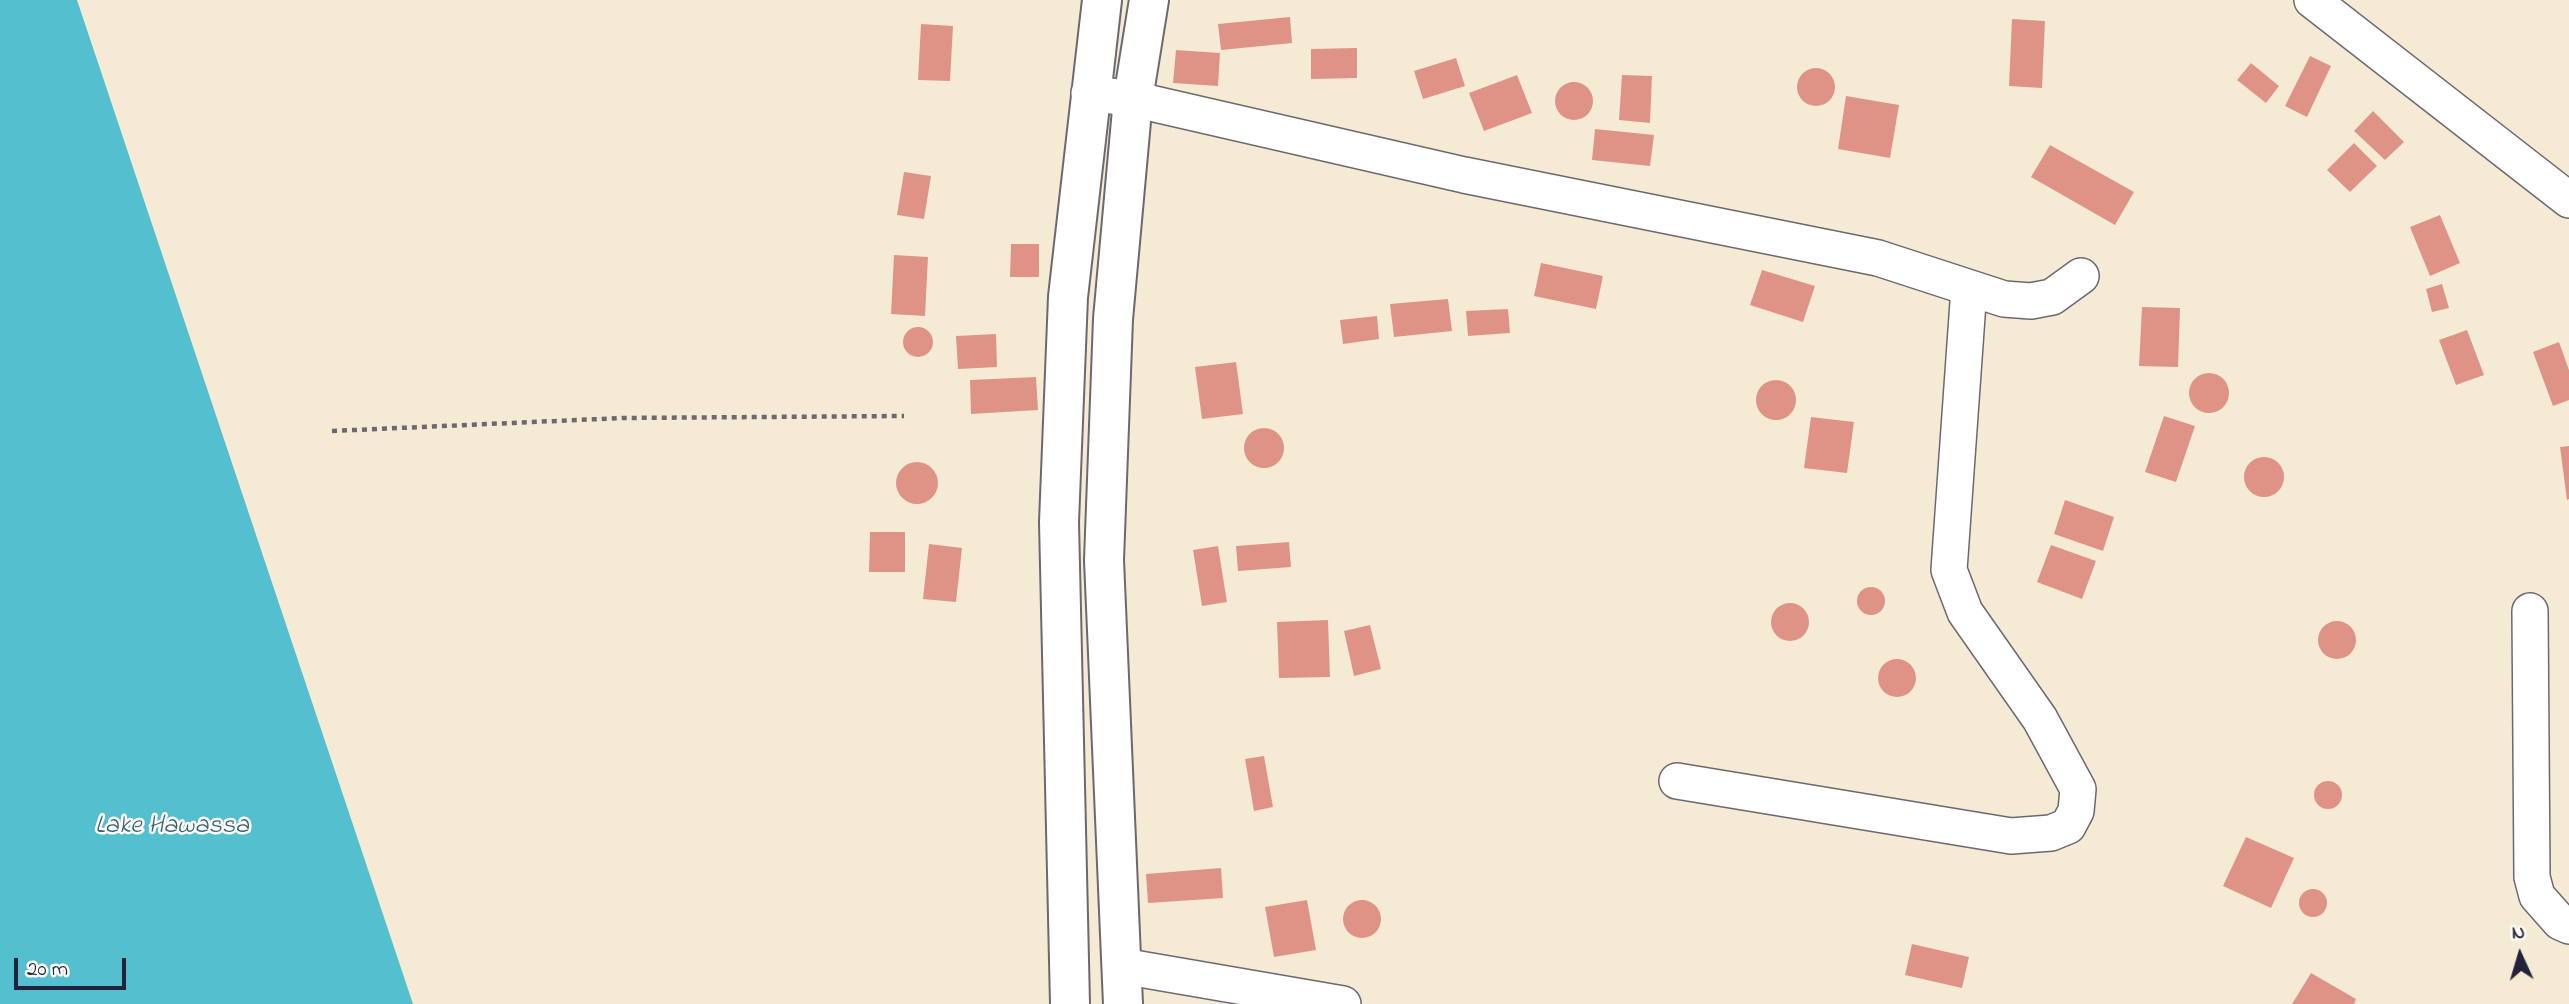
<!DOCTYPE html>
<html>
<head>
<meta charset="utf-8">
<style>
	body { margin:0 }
	#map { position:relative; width:2569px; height:1004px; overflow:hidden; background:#f5ebd5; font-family:"Indie Flower",sans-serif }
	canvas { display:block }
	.north { position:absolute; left:2485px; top:920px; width:70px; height:70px; -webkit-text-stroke:5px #fdfcf7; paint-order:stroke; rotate:356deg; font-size:19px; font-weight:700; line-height:28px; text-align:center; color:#22223b }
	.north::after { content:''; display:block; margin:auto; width:24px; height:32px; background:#22223b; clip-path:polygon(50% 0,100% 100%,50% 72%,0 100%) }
	.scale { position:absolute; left:14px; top:958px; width:112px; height:32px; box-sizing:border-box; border:4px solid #22223b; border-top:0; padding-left:9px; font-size:21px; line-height:24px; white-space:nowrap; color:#22223b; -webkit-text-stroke:5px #fdfcf7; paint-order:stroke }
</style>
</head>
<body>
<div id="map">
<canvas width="2569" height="1004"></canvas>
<div class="north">N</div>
<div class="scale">20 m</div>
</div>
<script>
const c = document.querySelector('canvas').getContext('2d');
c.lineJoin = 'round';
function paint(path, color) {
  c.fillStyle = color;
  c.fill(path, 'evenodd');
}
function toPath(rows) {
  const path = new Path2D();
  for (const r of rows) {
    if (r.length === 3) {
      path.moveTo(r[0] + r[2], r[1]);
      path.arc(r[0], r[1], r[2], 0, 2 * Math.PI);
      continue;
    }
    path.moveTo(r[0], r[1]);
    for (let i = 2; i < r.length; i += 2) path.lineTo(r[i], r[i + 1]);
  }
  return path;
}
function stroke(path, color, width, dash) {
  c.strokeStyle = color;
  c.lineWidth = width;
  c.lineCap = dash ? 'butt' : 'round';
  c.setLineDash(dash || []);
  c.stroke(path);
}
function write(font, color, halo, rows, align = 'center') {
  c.font = font + ' "Indie Flower",sans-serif';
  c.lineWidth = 5;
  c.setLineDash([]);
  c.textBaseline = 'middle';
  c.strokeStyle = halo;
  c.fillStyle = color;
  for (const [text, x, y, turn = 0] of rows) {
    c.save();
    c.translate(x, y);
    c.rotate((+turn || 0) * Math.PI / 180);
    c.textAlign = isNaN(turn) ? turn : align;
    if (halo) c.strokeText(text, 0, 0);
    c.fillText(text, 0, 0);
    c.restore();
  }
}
paint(toPath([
	[0,0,77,0,413,1004,0,1004]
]), '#54bfcf');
paint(toPath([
	[1290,17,1292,43,1221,50,1218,24],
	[2012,19,2045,21,2042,88,2009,86],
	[921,24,953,26,950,81,918,80],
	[1357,48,1357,78,1311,79,1311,49],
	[1176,50,1220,53,1218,86,1173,83],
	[2310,56,2331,66,2307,117,2285,106],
	[1456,58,1465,86,1423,99,1414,71],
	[2251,63,2279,86,2266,103,2237,80],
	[1816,87,19],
	[1517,75,1532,113,1484,131,1469,93],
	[1622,75,1652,76,1650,123,1619,120],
	[1574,101,19],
	[1846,96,1899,105,1890,158,1838,149],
	[2373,111,2404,142,2385,160,2354,131],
	[1595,129,1654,135,1650,166,1592,160],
	[2354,143,2377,166,2350,192,2327,170],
	[2050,145,2134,192,2115,225,2031,177],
	[904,172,931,176,924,219,897,215],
	[2440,215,2460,263,2430,276,2410,227],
	[1011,244,1039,244,1039,277,1010,277],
	[894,255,928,257,925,316,891,314],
	[1541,263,1603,276,1596,309,1534,296],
	[1762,270,1815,286,1803,322,1750,305],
	[2442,284,2449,308,2432,312,2426,289],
	[1448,299,1452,331,1394,337,1390,304],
	[2142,307,2180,308,2178,367,2139,366],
	[1508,309,1510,333,1468,336,1466,311],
	[1377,316,1379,339,1343,344,1340,320],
	[918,342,15],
	[2467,330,2484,375,2456,385,2439,340],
	[996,334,997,367,958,369,956,336],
	[2559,342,2569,370,2569,400,2553,406,2533,352],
	[1236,362,1243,414,1202,419,1195,367],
	[2209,393,20],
	[1036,377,1038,410,971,414,970,380],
	[1776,400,20],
	[2164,416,2195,426,2176,482,2145,472],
	[1811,417,1854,422,1847,473,1804,468],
	[1264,448,20],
	[2569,446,2569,499,2567,500,2560,447],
	[2264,477,20],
	[917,483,21],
	[2065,500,2114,517,2103,551,2054,534],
	[870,532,905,532,905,572,869,572],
	[1289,542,1291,567,1238,571,1236,546],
	[929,544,962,548,956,602,923,599],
	[2051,545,2096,561,2082,599,2037,582],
	[1218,546,1227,602,1202,606,1193,550],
	[1871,601,14],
	[1790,622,19],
	[1328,620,1330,677,1279,678,1277,622],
	[2337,640,19],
	[1370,625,1381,669,1354,676,1344,631],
	[1897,678,19],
	[1264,756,1273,807,1254,811,1245,759],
	[2328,795,14],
	[2246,837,2294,858,2271,908,2223,886],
	[1221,868,1223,898,1148,903,1146,874],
	[2313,903,14],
	[1362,919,19],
	[1307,900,1316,950,1274,957,1265,907],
	[1912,944,1969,957,1962,988,1905,975],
	[2311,973,2356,999,2354,1004,2292,1004]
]), '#df9387');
const street = toPath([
	[2312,0,2569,200],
	[1089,93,1133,99,1464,175,1878,258,2004,299,2031,301,2052,297,2081,276],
	[2530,611,2532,877,2537,896,2560,922,2569,926],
	[1677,781,2011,836,2051,833,2068,826,2076,811,2078,789,2040,719,1965,612,1949,570,1969,288],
	[1122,966,1343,1004]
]);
const secondary = toPath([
	[1070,1004,1059,522,1068,297,1102,0],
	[1123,1004,1104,560,1113,319,1133,99,1149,0]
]);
stroke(street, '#6c6871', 38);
stroke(secondary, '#6c6871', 42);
stroke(toPath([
	[332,431,622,418,904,416]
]), '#6c6871', 4.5, [5, 5]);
stroke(street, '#fff', 35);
stroke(secondary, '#fff', 38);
write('italic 26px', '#366176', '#fdfcf7', [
	["Lake Hawassa",172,828]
]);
</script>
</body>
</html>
